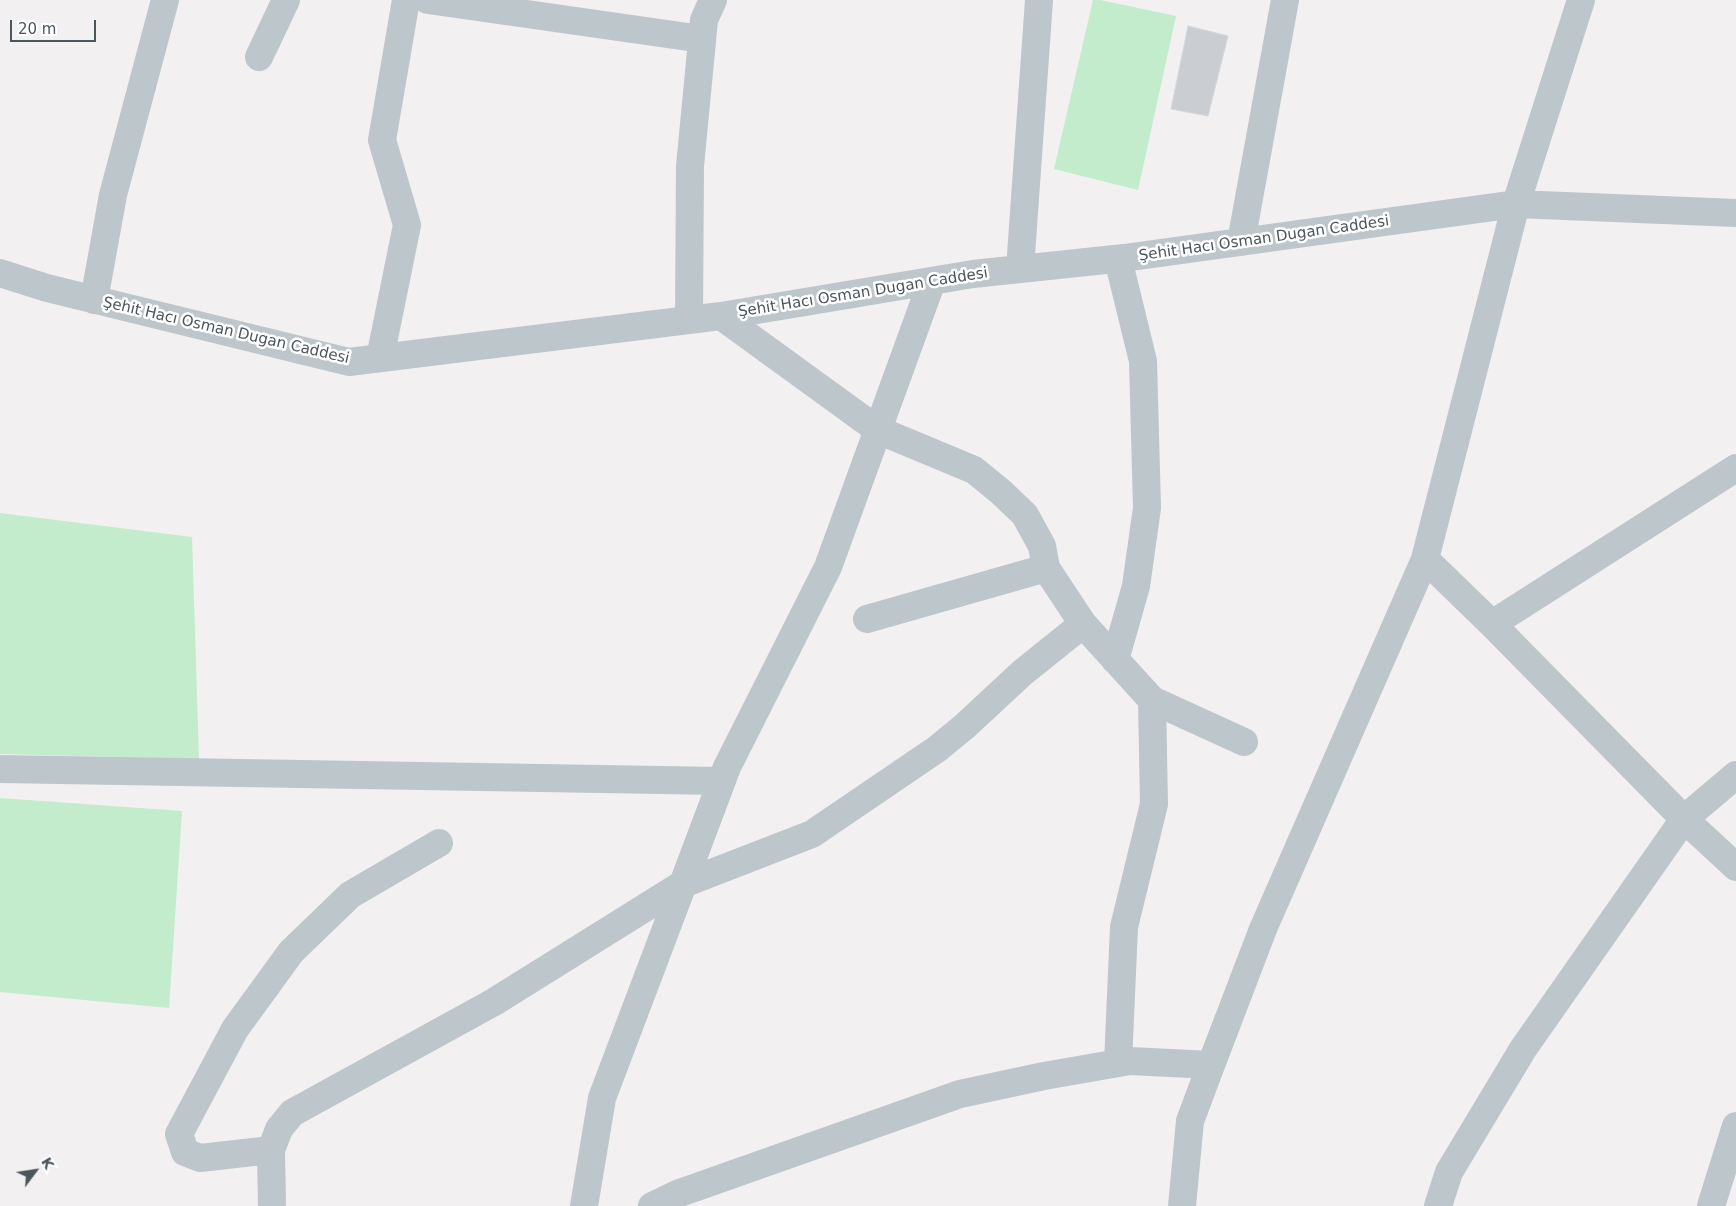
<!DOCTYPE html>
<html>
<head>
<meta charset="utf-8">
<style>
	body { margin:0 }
	#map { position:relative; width:1736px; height:1206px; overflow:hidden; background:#f2f0f0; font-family:"DejaVu Sans",sans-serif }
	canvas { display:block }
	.north { position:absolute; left:10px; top:1146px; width:50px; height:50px; -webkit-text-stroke:4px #fff; paint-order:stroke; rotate:59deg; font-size:14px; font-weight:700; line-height:20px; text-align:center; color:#49565c }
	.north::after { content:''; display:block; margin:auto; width:18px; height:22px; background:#49565c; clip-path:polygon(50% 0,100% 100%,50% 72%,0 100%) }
	.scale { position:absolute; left:10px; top:20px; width:86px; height:22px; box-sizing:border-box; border:2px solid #49565c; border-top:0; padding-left:6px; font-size:15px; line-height:18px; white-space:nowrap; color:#49565c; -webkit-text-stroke:4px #fff; paint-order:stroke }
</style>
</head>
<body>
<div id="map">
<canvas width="1736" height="1206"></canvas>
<div class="north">K</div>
<div class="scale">20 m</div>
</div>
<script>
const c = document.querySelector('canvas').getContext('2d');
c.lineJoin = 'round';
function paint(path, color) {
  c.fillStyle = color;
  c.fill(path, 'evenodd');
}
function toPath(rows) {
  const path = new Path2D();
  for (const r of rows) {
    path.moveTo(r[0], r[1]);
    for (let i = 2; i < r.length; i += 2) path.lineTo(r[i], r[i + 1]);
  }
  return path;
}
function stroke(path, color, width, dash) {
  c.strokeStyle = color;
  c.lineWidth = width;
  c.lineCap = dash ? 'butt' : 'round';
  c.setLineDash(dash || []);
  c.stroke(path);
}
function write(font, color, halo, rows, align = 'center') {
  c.font = font + ' "DejaVu Sans",sans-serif';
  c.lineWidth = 5;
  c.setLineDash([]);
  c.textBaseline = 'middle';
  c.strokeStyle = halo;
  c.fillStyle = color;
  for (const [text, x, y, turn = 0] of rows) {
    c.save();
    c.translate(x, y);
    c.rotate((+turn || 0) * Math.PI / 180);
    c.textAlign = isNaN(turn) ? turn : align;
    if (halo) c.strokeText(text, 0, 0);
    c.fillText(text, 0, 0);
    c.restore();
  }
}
paint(toPath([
	[1093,0,1100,0,1176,16,1138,190,1054,169],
	[0,513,192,537,199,759,0,754],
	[0,798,182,811,169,1008,0,992]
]), '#c2eccb');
const building = toPath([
	[1188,26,1228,36,1208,116,1171,109,1188,26]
]);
paint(building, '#caced2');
stroke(building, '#d4d7da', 1);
stroke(toPath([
	[428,0,702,39],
	[259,57,286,0],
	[1241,242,1285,0],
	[1020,269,1039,0],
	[0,273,47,288,349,362,721,316,973,274,1124,258,1516,204,1736,213],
	[94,300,113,195,165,0],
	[721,316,878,430,974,470,1001,492,1025,515,1042,546,1046,568,1083,624,1152,700,1244,742],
	[689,320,690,166,704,20,713,0],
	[380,358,407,225,382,140,406,0],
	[1425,559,1492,624,1684,819,1736,867],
	[867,619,1046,568],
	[1492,624,1736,468],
	[1115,660,1136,586,1147,508,1143,361,1118,259],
	[0,769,721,781],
	[1118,1063,1124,927,1154,804,1152,700],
	[271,1150,200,1158,185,1152,179,1134,235,1029,291,952,350,895,439,843],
	[272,1206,271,1150,279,1129,292,1113,494,1002,683,884,812,834,937,749,965,726,1022,673,1083,624],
	[584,1206,602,1098,683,884,727,767,828,567,932,281],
	[652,1206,677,1194,960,1094,1044,1076,1130,1061,1211,1065],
	[1182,1206,1190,1121,1211,1065,1263,929,1425,559,1516,204,1581,0],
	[1438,1206,1449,1172,1523,1049,1684,819,1736,775],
	[1711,1206,1736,1126]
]), '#bcc6cb', 28);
write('15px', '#49565c', '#fff', [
	["Şehit Hacı Osman Dugan Caddesi",1264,239,-8],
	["Şehit Hacı Osman Dugan Caddesi",863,293,-9],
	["Şehit Hacı Osman Dugan Caddesi",226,331,13]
]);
</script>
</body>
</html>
